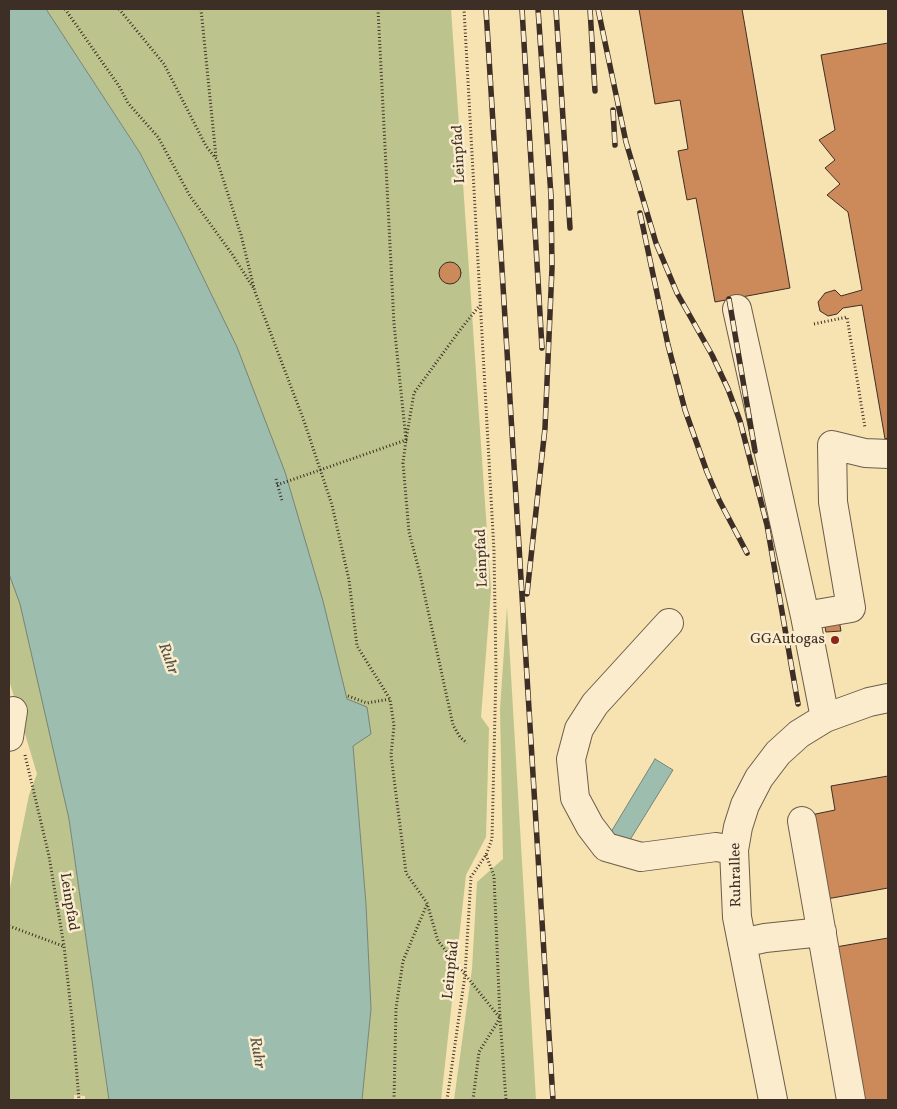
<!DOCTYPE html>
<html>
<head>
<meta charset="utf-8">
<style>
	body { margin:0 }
	#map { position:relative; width:897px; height:1109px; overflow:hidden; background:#f7e2b1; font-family:Vollkorn,serif }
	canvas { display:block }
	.frame { position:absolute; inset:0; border:10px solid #3d2f26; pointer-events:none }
</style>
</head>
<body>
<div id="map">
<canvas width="897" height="1109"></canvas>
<div class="frame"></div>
</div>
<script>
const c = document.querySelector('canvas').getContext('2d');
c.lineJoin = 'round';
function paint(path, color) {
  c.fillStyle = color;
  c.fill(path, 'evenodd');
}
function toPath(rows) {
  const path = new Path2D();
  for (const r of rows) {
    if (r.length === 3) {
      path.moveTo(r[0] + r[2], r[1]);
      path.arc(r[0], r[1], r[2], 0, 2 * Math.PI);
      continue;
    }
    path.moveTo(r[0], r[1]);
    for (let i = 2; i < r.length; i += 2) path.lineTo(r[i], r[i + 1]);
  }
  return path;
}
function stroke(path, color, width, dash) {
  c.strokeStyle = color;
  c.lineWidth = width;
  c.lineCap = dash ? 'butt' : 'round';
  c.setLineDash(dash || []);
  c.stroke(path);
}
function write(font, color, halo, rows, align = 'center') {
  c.font = font + ' Vollkorn,serif';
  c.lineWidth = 5;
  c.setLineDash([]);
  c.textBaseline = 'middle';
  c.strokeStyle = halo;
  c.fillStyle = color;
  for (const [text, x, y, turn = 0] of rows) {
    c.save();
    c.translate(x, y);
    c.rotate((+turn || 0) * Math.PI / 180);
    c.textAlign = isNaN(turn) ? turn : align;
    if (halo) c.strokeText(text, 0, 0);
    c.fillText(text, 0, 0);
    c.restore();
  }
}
paint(toPath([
	[46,9,451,9,491,590,481,717,489,728,486,837,466,875,441,1100,362,1100,371,1009,366,904,353,746,347,700,181,232,140,153],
	[9,568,22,604,69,819,109,1100,85,1100,85,1096,74,1095,74,1100,9,1100,9,893,29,795,37,774,9,680],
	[507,607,536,1100,454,1100,472,969,477,882,503,859,500,709]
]), '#bcc38c');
const water = toPath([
	[9,9,46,9,140,153,181,232,237,347,285,472,323,601,347,699,367,707,371,734,353,746,366,904,371,1009,362,1100,109,1100,69,819,20,604,9,574,9,9],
	[655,759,673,770,628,843,611,832,655,759]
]);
paint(water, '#9dbdaf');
stroke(water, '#778478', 1);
const building = toPath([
	[639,9,742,9,790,288,715,302,696,198,687,200,678,151,688,149,680,100,655,104,639,9],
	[888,43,888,438,885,439,862,305,843,308,837,314,828,316,820,311,818,302,825,293,835,290,841,296,862,290,848,212,827,195,840,184,825,168,835,160,819,140,835,130,821,55,888,43],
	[450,273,11],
	[839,620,841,631,826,632,824,622,839,620],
	[888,776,888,888,821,900,806,816,835,810,831,786,888,776],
	[888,938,888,1100,856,1100,830,948,888,938]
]);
paint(building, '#cc895a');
stroke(building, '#3d2f26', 1);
const minor = toPath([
	[737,309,805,616,825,718],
	[805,616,851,608,833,502,832,445,865,453,888,454],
	[669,623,595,704,579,729,571,759,575,798,590,826,606,847,641,857,716,847,734,850],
	[9,737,13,711],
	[802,821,851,1100],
	[742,943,765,938,822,932],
	[773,1100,737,917,734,850,738,827,745,805,759,778,778,753,799,734,825,718,869,702,888,698]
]);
stroke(minor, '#6c5c49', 30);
stroke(toPath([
	[65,9,119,86,128,103,158,137,190,196,232,254,254,289],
	[119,9,164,64,206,146,217,160,241,235,255,292,304,421,332,505,349,580,357,646,390,699,394,726,391,755,406,873,427,903,438,941,500,1018],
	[201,9,216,157],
	[378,9,394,324,406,440,403,463,409,532,420,574,453,725,460,737,467,743],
	[814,324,847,317,865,428],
	[276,479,282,501],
	[277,485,406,440,414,393,460,330,480,305],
	[348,696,367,703,390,699],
	[25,755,49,856,64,946,73,1028,79,1100],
	[486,855,494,876,500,1018,506,1100],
	[9,926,63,946],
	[394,1100,396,1008,403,961,427,904],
	[447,1100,465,975,471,877,486,855,492,839,496,671,494,551,464,9],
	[473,1100,479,1052,500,1018]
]), '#3d2f26', 3, [1, 2.5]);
stroke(minor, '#faeccc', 28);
const rail = toPath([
	[486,9,553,1100],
	[522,9,542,348],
	[556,9,570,228],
	[590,9,595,91],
	[598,9,626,142,656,243,677,293,712,355,728,389,740,421,767,525,798,704],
	[613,110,615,145],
	[640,213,668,345,685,410,707,472,719,500,747,553],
	[729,299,755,451],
	[527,594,545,428,552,268,551,196,538,9]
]);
stroke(rail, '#3d2f26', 5.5);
stroke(rail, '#faeccc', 4, [11]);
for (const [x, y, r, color] of [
	[835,640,5,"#8f2418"]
]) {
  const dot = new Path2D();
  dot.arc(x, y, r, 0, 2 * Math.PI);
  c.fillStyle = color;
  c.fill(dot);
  stroke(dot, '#faeccc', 2);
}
write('15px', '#3d2f26', '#faeccc', [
	["Leinpfad",460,154,-93],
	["Leinpfad",483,558,-92],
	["Ruhrallee",737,875,-91],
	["Leinpfad",68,902,81],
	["Leinpfad",452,970,-84]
]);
write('15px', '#3d2f26', '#faeccc', [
	["GGAutogas",825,640]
], 'right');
write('italic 16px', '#555248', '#faeccc', [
	["Ruhr",167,659,70],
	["Ruhr",256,1053,80]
]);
</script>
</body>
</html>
